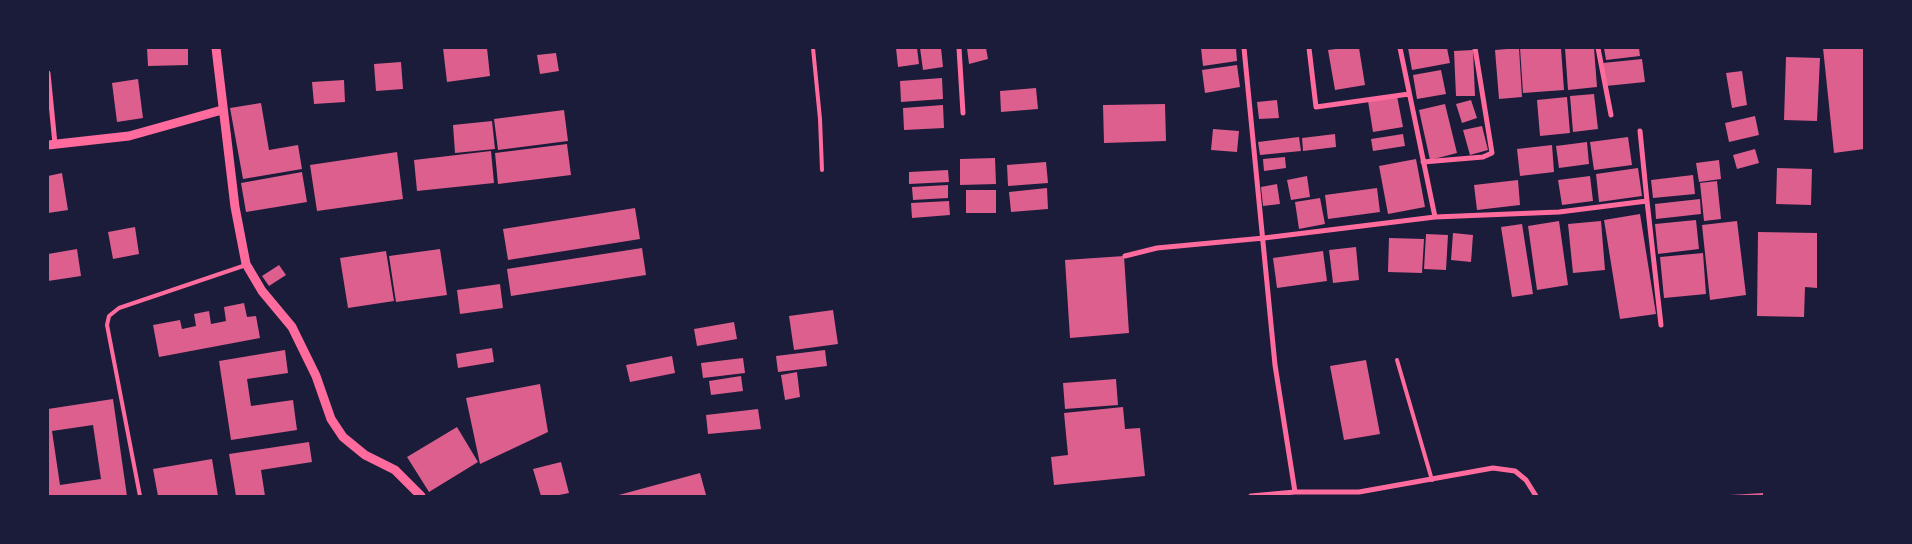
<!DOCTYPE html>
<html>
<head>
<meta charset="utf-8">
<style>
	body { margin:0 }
	#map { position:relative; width:1912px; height:544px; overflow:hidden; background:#1b1b3a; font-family:"Golos Text",sans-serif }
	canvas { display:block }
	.frame { position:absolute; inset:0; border:49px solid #1b1b3a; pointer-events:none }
</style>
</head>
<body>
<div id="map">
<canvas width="1912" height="544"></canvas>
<div class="frame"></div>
</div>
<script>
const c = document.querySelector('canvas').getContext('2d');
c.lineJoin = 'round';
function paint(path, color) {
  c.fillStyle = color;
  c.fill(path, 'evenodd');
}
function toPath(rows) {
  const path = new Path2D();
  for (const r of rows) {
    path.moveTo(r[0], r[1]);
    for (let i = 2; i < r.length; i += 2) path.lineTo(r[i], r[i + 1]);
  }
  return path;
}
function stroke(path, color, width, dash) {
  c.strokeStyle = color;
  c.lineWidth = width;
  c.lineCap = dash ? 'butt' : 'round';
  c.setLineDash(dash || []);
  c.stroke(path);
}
paint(toPath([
	[147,48,188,48,188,65,148,66],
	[443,48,487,48,490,76,447,82],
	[896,48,917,48,919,64,898,67],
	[920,48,941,48,943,67,923,70],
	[967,48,986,48,988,59,969,64],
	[1201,48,1236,48,1237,61,1203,66],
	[1344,48,1359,48,1365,85,1335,90,1328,50],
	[1408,48,1447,48,1450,63,1412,70],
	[1519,48,1522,97,1499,99,1495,50],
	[1520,48,1561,48,1564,90,1523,93],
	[1565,48,1594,48,1597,87,1568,90],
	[1604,48,1639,48,1640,56,1606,60],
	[1823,48,1864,48,1864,149,1834,153],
	[1473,50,1475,96,1456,96,1454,51],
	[556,53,559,71,540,74,537,55],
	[1786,57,1820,58,1817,121,1784,120],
	[1642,59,1645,82,1606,86,1603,63],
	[401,62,403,89,376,91,374,64],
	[1237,65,1240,87,1205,93,1202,70],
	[1441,70,1446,94,1417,99,1413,75],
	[1742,71,1747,105,1732,108,1726,73],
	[942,78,943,99,901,102,900,81],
	[138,79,143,118,117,122,112,83],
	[344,80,345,102,314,104,312,82],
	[1036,88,1038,109,1001,112,1000,91],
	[1594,94,1598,129,1573,132,1570,96],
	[1397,96,1403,127,1373,132,1368,101],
	[1567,97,1570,133,1540,136,1537,100],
	[1277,100,1279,118,1259,119,1257,102],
	[1471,100,1477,118,1462,123,1456,104],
	[261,103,269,150,298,145,302,169,243,179,230,108],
	[1165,104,1166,141,1104,143,1103,105],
	[1445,104,1457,153,1430,160,1419,110],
	[943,105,944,128,904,130,903,108],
	[564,110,568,141,498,150,494,119],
	[1755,116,1759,135,1729,142,1725,123],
	[492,121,495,149,455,153,453,125],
	[1482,126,1488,150,1470,155,1463,130],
	[1213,129,1239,131,1237,152,1211,150],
	[1335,134,1336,147,1303,151,1302,138],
	[1403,134,1405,146,1373,151,1371,139],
	[1299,137,1301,151,1260,155,1258,142],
	[1628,137,1632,165,1594,170,1590,142],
	[1587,142,1589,164,1559,168,1556,146],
	[567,144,571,175,498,184,495,153],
	[1552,145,1554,172,1520,176,1517,149],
	[1755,149,1759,163,1737,169,1733,155],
	[491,151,494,183,417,191,414,160],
	[397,152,403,199,317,211,310,165],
	[1285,157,1286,168,1264,171,1263,159],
	[995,158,996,184,960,185,960,159],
	[1416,159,1425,207,1388,214,1379,166],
	[1719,160,1721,179,1699,182,1696,163],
	[1046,162,1048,183,1008,186,1007,165],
	[1638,168,1642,196,1599,202,1596,174],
	[1777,168,1812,169,1811,205,1776,204],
	[948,170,949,182,909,184,909,172],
	[302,172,307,202,246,212,241,183],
	[62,173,68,210,48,213,48,176],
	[1693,175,1695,194,1653,198,1651,180],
	[1307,176,1310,197,1291,200,1287,180],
	[1590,176,1593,201,1562,205,1558,180],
	[1518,180,1520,205,1477,210,1474,185],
	[1717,181,1721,219,1704,221,1700,183],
	[1277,184,1280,204,1263,206,1261,187],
	[948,185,948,198,913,200,912,187],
	[1047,188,1048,209,1011,212,1009,192],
	[1377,188,1380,212,1328,219,1325,195],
	[966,190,996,190,996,213,966,213],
	[1320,198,1325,224,1299,229,1295,202],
	[1700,199,1701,214,1656,219,1655,204],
	[949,201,950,215,912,218,911,203],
	[635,208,640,239,508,260,503,229],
	[1640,214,1656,314,1620,319,1604,220],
	[1696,220,1699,249,1658,254,1655,224],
	[1559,221,1568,285,1537,290,1528,226],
	[1601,221,1605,270,1573,273,1568,224],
	[1737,221,1746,295,1710,300,1702,225],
	[1522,224,1533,294,1512,297,1501,227],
	[135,227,139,254,113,259,108,232],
	[1758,232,1817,233,1817,288,1805,287,1804,317,1757,316],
	[1453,233,1473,235,1471,262,1451,260],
	[1426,234,1448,235,1446,270,1424,269],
	[1389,238,1424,239,1422,273,1388,272],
	[1356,247,1359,280,1333,283,1329,250],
	[642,248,646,275,511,296,507,269],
	[77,249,81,276,48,281,48,254],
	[440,249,447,295,396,302,389,256],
	[386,251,394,301,348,308,340,258],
	[1323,251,1327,281,1277,288,1273,258],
	[1703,253,1706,294,1664,298,1660,257],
	[1124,256,1129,333,1070,338,1065,260],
	[279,265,286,275,269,286,262,276],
	[500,284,503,308,460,314,457,290],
	[244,303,247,317,256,316,260,338,159,357,153,325,180,320,182,329,196,326,194,314,209,311,211,324,226,321,224,307],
	[833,310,838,344,794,350,789,316],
	[734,322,737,339,697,346,694,329],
	[492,348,494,362,458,368,456,354],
	[285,350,288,373,247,379,251,406,293,400,297,430,231,440,219,361],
	[825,350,827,366,778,372,776,356],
	[672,356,675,373,630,382,626,365],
	[743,358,745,373,703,378,701,363],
	[1366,360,1380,434,1344,440,1330,366],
	[797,372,800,397,785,400,781,375],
	[741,376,743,391,711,395,709,381],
	[1116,379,1118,405,1065,409,1063,383],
	[540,384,548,432,480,464,466,398],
	[113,399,127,496,48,496,48,409],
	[93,425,101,479,60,485,52,431],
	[1123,407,1125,429,1140,428,1145,476,1054,485,1051,457,1068,455,1064,413],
	[758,409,761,429,708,434,706,415],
	[457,427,478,462,429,492,407,457],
	[309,442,312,462,261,470,265,496,236,496,229,454],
	[212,459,218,496,158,496,153,469],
	[561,462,569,493,554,496,541,496,533,469],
	[700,473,706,495,615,496],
	[1763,493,1763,496,1730,496,1730,495]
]), '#dd5f8e');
stroke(toPath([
	[813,48,820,119,822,170],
	[1397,360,1432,480],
	[140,496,107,325,109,316,119,308,246,265]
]), '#ff6b9d', 4);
stroke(toPath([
	[959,48,963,113],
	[1244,48,1275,365,1295,492],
	[1309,48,1316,107,1409,94],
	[1598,48,1611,115],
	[48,73,55,144],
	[1640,131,1647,201],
	[1423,162,1483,157,1492,153,1475,48],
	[1435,217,1559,212,1647,201,1661,325],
	[1125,256,1157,248,1264,238,1435,217,1400,48],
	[1251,496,1295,492,1359,492,1493,468,1515,471,1526,480,1536,496]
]), '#ff6b9d', 5);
stroke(toPath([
	[216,48,235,207,246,264,262,291,292,327,316,376,331,419,343,437,365,455,395,470,421,496],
	[48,145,129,136,222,110]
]), '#ff6b9d', 9);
</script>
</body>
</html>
